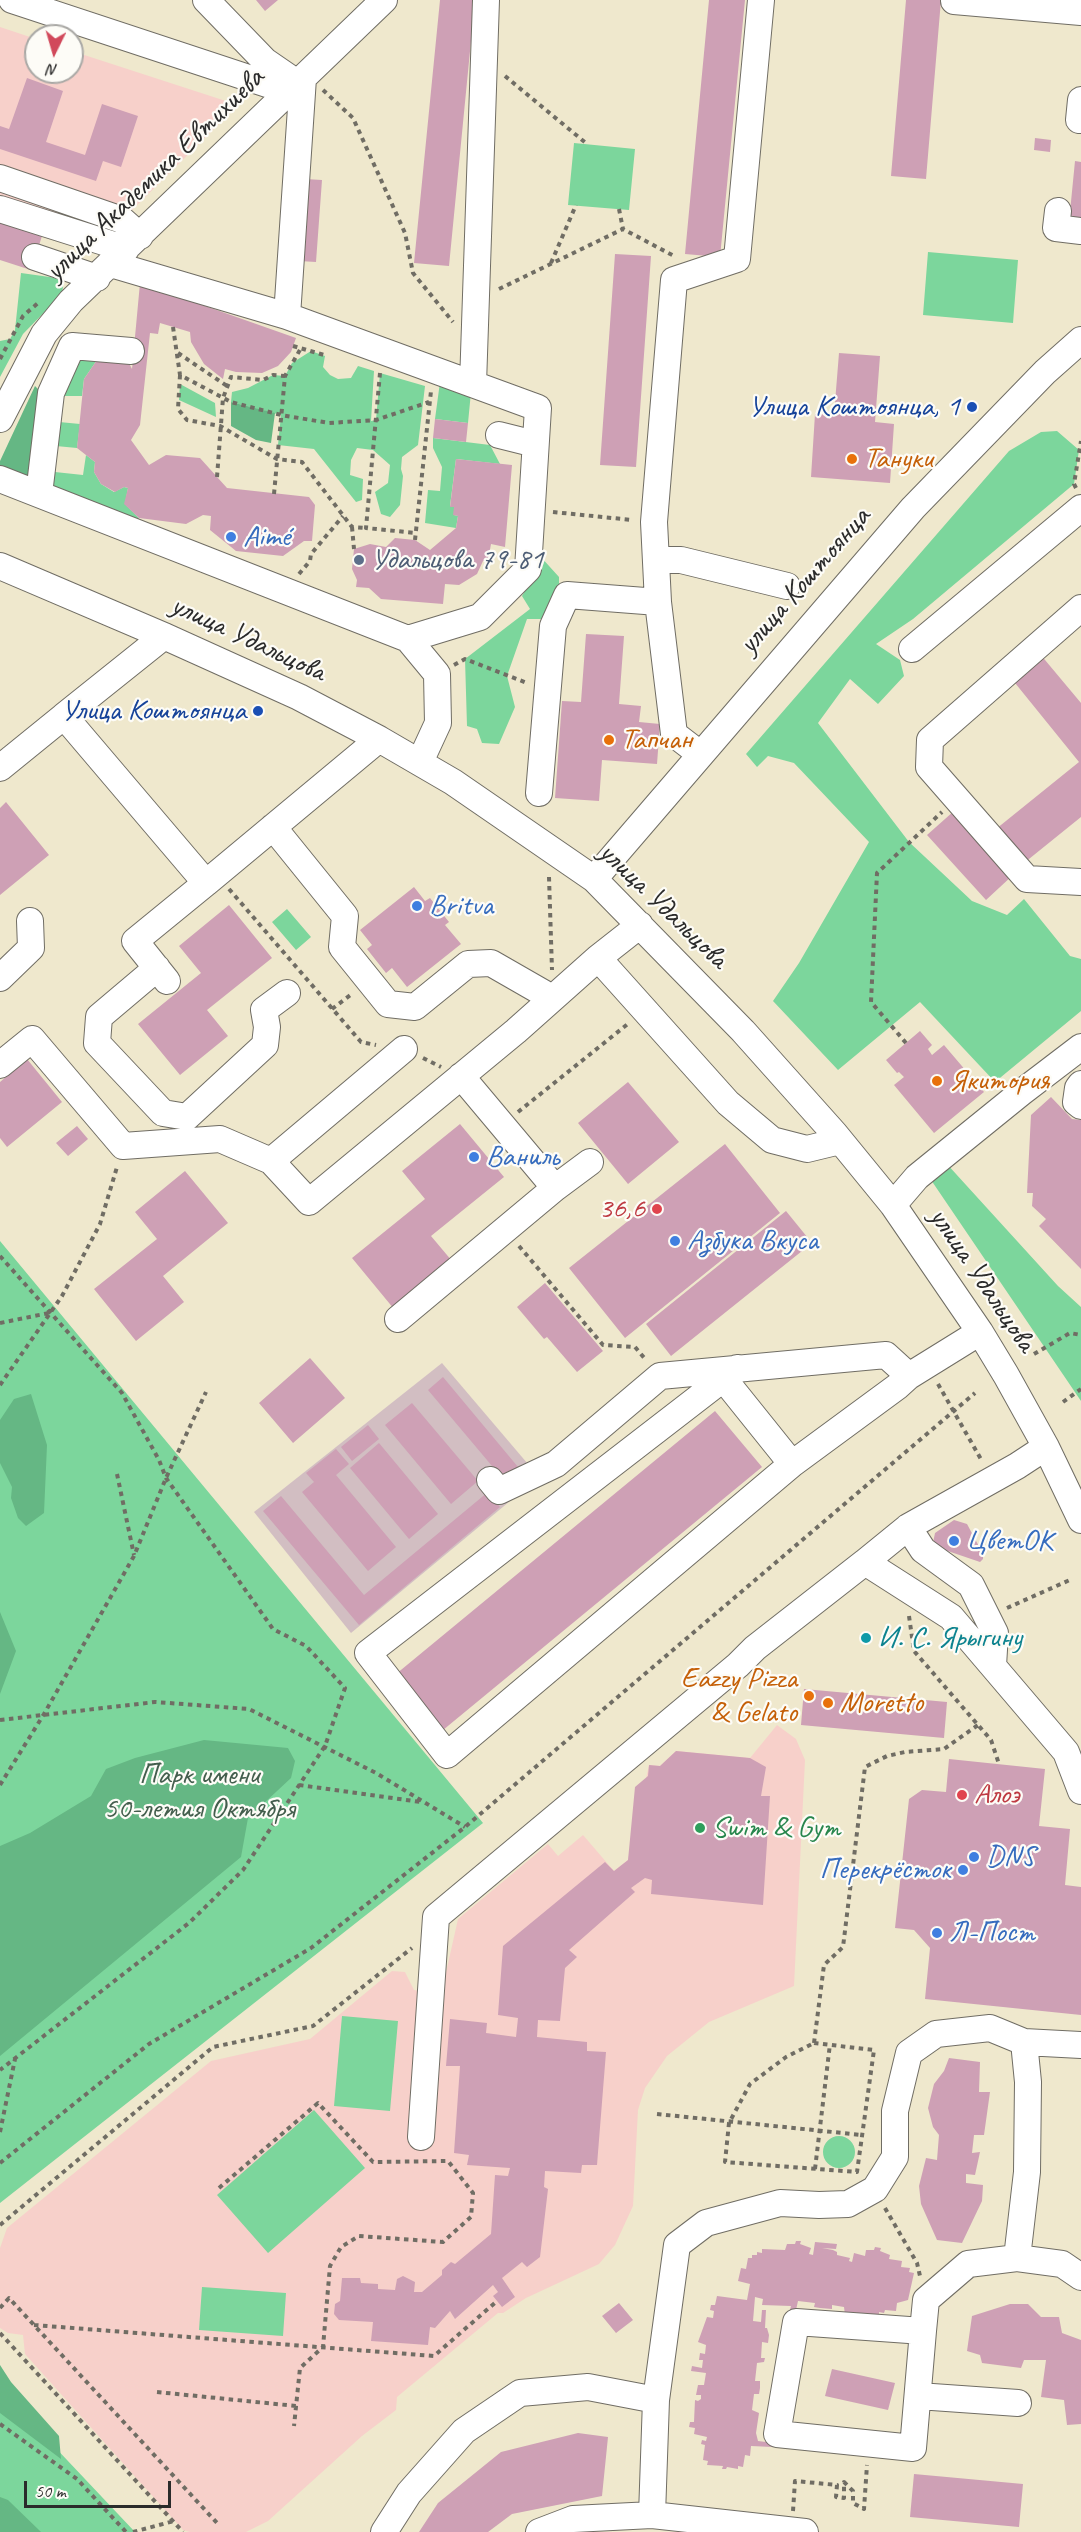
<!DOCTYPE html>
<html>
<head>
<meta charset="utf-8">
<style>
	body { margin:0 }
	#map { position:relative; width:1081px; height:2532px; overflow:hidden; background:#efe8cd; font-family:Caveat,sans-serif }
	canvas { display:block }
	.north { position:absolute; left:24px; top:24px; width:60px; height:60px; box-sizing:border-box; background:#fdfcf7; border:2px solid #a9a8a5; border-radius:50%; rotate:185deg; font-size:16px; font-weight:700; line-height:24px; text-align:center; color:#2b2b2b }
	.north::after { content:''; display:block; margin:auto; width:21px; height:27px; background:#d1495b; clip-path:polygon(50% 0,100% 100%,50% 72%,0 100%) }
	.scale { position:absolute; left:24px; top:2481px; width:147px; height:27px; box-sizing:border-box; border:3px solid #2b2b2b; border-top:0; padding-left:8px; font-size:18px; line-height:21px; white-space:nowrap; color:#2b2b2b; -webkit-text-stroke:4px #fdfcf7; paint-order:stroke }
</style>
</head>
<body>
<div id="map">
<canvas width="1081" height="2532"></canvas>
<div class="north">N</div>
<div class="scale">50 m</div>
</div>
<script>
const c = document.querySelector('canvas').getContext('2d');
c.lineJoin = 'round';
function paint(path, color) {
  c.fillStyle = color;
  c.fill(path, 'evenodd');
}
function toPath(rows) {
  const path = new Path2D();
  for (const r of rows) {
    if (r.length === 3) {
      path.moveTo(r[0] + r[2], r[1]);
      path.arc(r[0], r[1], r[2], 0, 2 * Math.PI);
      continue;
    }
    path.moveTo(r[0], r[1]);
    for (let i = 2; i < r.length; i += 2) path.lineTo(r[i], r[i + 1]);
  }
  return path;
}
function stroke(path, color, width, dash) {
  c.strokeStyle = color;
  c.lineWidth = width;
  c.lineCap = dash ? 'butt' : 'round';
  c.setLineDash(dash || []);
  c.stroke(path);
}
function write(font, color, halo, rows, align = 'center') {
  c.font = font + ' Caveat,sans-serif';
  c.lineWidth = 4.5;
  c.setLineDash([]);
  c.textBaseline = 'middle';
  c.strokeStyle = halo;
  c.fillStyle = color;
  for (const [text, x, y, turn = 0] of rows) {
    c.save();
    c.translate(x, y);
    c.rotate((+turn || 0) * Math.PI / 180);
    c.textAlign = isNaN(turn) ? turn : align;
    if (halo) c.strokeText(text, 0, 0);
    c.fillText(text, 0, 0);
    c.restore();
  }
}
paint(toPath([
	[0,27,36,39,36,72,72,72,72,51,232,103,234,109,107,235,0,200],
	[777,1725,796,1739,805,1760,794,1986,709,2022,667,2056,645,2088,638,2110,633,2206,615,2245,599,2264,526,2298,503,2313,498,2313,397,2397,396,2410,362,2436,268,2521,246,2532,190,2532,183,2530,25,2354,23,2335,8,2333,0,2328,0,2248,7,2228,211,2061,310,2039,392,1971,405,1972,414,1990,431,1993,445,1977,458,1919,548,1844,558,1856,583,1835,614,1871,628,1860,649,1765,660,1766,676,1751,750,1758]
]), '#f7d0ca');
paint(toPath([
	[442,1363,539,1477,351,1633,254,1512]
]), '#d2bec2');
paint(toPath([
	[574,143,635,149,629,210,568,205],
	[928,252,1018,260,1013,323,923,315],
	[21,273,64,279,62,294,23,334,0,377,0,341,10,339,15,330],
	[81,347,97,360,84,379,82,396,61,396],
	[311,351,325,356,323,367,330,375,338,379,351,378,358,366,374,371,371,421,376,420,380,373,425,386,418,445,402,457,401,469,403,476,400,505,390,517,381,514,375,492,388,483,390,465,373,450,357,448,351,460,350,475,363,479,362,500,356,502,314,449,278,445,281,415,231,402,232,392,248,388,273,375,285,376,292,363],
	[440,382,471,392,468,423,435,419],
	[180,384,215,403,216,417,179,400],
	[59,422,80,424,77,448,56,446],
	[1057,431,1079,450,1074,484,913,619,876,644,900,660,904,676,878,704,850,679,818,723,909,842,972,901,1007,915,1024,899,1070,956,1081,959,1081,1011,995,1082,920,1002,838,1070,773,1001,799,963,869,842,794,763,768,756,757,767,746,754,1009,451,1041,432],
	[433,438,490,445,500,464,456,459,450,506,454,507,454,515,458,516,456,528,425,523,428,490,440,491,442,467,433,448],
	[86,455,95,462,94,472,101,484,114,492,124,487,128,488,125,504,139,518,136,524,52,490,55,472,83,475],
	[540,556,559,577,559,586,545,619,527,619,507,676,515,707,499,744,482,743,477,729,467,726,465,659,530,609,522,596,534,576],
	[287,909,311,937,296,950,272,922],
	[946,1163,1058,1286,1081,1307,1081,1401,929,1177],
	[0,1241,483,1823,0,2203],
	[342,2016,398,2021,390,2111,334,2106],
	[314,2110,365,2168,268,2253,217,2195],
	[839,2152,16],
	[202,2287,286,2293,283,2336,199,2330],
	[0,2389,135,2532,0,2532]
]), '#7cd69c');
paint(toPath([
	[35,386,40,391,32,482,0,466,0,461],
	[231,402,275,413,271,443,256,440,231,426],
	[31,1394,47,1445,44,1513,26,1526,18,1518,11,1498,12,1487,0,1463,0,1420,14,1399],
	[0,1612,16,1651,0,1694],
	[204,1740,288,1748,295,1761,291,1778,248,1818,241,1857,0,2056,0,1846,30,1833,91,1796,106,1769,135,1758],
	[0,2365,11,2382,59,2436,61,2459,0,2413],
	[0,2497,8,2500,41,2532,0,2532]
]), '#65b784');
paint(toPath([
	[256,0,278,0,265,11],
	[440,0,475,0,449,266,414,263],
	[709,0,745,0,720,257,685,254],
	[906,0,941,0,926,179,891,176],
	[27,78,63,91,46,142,85,155,102,104,138,116,121,167,103,161,96,181,0,149,0,126,9,129],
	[1035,138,1051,140,1050,152,1034,150],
	[1075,161,1081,162,1081,223,1069,222],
	[305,179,322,180,316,262,299,261],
	[0,223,42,236,31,270,0,260],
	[615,254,651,256,636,467,600,465],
	[140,283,296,338,291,352,278,366,262,373,236,372,225,369,223,379,204,364,191,342,190,332,160,323,158,334,150,333,140,425,131,440,149,465,166,455,200,458,227,488,309,497,315,505,312,541,304,541,283,556,236,551,210,530,211,516,203,515,186,524,139,518,124,504,128,488,124,487,115,492,101,484,94,472,95,462,77,448,84,379,97,360,129,363,132,369],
	[839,353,880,356,875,422,894,424,890,483,811,477,815,414,834,415],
	[435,419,468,423,466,442,433,438],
	[456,459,512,465,505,547,491,544,488,561,483,561,477,574,459,585,445,584,443,604,381,599,369,588,356,587,357,580,352,569,354,549,370,544,386,547,395,538,415,540,430,550,456,528,458,516,453,515,454,507,450,507],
	[586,634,624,636,619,704,641,706,639,722,660,724,657,764,602,760,599,801,555,798,562,701,581,702],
	[1040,654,1081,703,1081,817,1024,863,996,829,1079,762,1011,678],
	[6,802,49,855,0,895,0,808],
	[954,811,1013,875,986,900,927,835],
	[414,887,425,901,430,898,449,922,445,925,461,944,407,987,392,968,386,973,367,949,372,945,360,930],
	[229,905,272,958,207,1010,228,1036,180,1075,138,1024,201,973,179,946],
	[920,1031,932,1045,928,1049,932,1055,944,1045,984,1092,934,1133,894,1085,904,1077,899,1072,897,1073,886,1060],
	[27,1059,62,1102,7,1147,0,1138,0,1082],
	[628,1082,679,1142,628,1184,578,1123],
	[1051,1097,1072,1119,1081,1120,1081,1269,1039,1226,1046,1219,1032,1206,1033,1193,1027,1193,1031,1115],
	[460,1124,504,1177,431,1236,452,1261,394,1309,352,1258,425,1199,402,1171],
	[77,1126,88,1139,68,1156,56,1143],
	[725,1144,780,1213,625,1338,569,1268],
	[185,1171,228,1223,163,1276,184,1302,136,1341,94,1289,157,1239,135,1212],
	[786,1211,812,1243,671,1356,646,1324],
	[545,1283,603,1351,577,1372,547,1337,544,1339,517,1307],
	[310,1358,345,1398,293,1443,259,1403],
	[443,1377,518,1467,503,1479,428,1390],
	[412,1403,478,1481,451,1504,385,1425],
	[715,1411,762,1467,437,1735,390,1679],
	[368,1425,379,1439,352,1461,341,1447],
	[379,1443,438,1514,409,1539,350,1468],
	[336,1449,349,1464,336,1475,396,1547,368,1571,302,1492,314,1482,306,1473],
	[488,1492,500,1507,359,1625,263,1511,281,1496,364,1595],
	[954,1520,967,1524,983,1554,983,1559,980,1562,936,1547,933,1543,935,1533],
	[804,1689,947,1702,944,1738,801,1725],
	[676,1751,750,1758,766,1767,761,1796,770,1796,763,1905,651,1894,652,1880,645,1878,631,1888,635,1892,569,1950,577,1957,565,1968,560,2021,538,2020,537,2037,587,2042,587,2051,606,2052,597,2165,582,2165,581,2173,545,2171,544,2187,548,2189,540,2257,527,2267,522,2262,502,2278,515,2297,502,2307,493,2296,498,2292,493,2285,455,2319,450,2311,435,2328,430,2327,428,2345,371,2341,373,2322,339,2320,334,2314,335,2304,340,2301,342,2278,360,2278,361,2283,378,2284,378,2289,395,2290,397,2279,403,2276,415,2282,414,2292,422,2292,442,2275,442,2270,451,2262,455,2264,491,2234,495,2175,508,2176,510,2168,467,2165,469,2155,454,2153,460,2066,446,2066,450,2019,487,2023,486,2033,516,2037,518,2018,498,2015,503,1946,605,1862,614,1871,628,1860,635,1787,648,1776,649,1765,660,1766],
	[949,1759,1045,1769,1039,1826,1070,1829,1065,1885,1081,1887,1081,2015,925,1999,930,1948,914,1930,895,1928,909,1799,922,1790,946,1792],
	[949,2058,980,2062,979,2092,990,2092,984,2135,974,2135,972,2153,980,2152,975,2175,966,2174,966,2183,983,2185,982,2201,962,2243,937,2240,921,2204,919,2186,926,2158,937,2160,939,2135,933,2127,928,2108,934,2084,944,2071],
	[796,2241,801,2241,800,2244,811,2248,809,2254,813,2255,815,2242,837,2244,836,2249,822,2248,833,2250,837,2252,837,2255,850,2258,849,2261,852,2262,854,2253,865,2256,866,2250,874,2250,875,2247,881,2248,880,2251,890,2255,889,2259,902,2261,901,2267,910,2268,909,2272,914,2273,908,2300,897,2303,896,2311,885,2310,884,2313,879,2312,879,2316,865,2317,865,2314,850,2312,850,2316,845,2315,844,2307,832,2305,832,2309,820,2308,814,2307,815,2303,798,2301,796,2310,790,2310,791,2306,762,2305,763,2299,755,2297,753,2321,761,2322,762,2310,766,2310,765,2328,767,2328,769,2335,768,2343,762,2342,761,2358,765,2358,764,2362,757,2363,755,2381,760,2381,760,2388,759,2394,754,2394,752,2410,759,2413,756,2433,758,2441,774,2443,773,2447,751,2446,750,2456,745,2455,743,2467,738,2466,738,2469,727,2467,726,2469,722,2469,723,2466,707,2465,708,2461,703,2460,705,2445,701,2444,702,2440,706,2441,707,2437,694,2434,695,2428,689,2427,690,2422,694,2422,695,2400,698,2401,701,2399,701,2395,696,2395,698,2385,704,2385,706,2373,691,2371,692,2366,702,2368,703,2360,699,2360,700,2353,705,2354,706,2345,698,2342,707,2317,713,2318,714,2311,710,2310,711,2305,715,2305,717,2296,747,2300,750,2284,738,2281,741,2268,746,2269,748,2258,752,2258,752,2255,757,2255,757,2252,762,2253,762,2249,785,2250,787,2244,795,2244],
	[619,2303,633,2320,616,2333,602,2316],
	[1010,2304,1028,2304,1041,2317,1059,2317,1062,2333,1081,2340,1081,2424,1067,2425,1064,2400,1041,2397,1046,2360,1024,2360,1021,2368,982,2363,980,2355,967,2351,972,2316],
	[832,2369,895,2383,888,2410,825,2396],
	[578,2433,608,2437,602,2496,512,2514,488,2532,419,2532,438,2503,501,2452],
	[914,2474,1023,2484,1019,2527,910,2517]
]), '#cea0b5');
const minor = toPath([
	[12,0,288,91],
	[206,0,265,61,297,83],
	[954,1,1081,12],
	[1079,120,1081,100],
	[0,178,122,220,140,236],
	[0,209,126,249],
	[1058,211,1056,228,1081,231],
	[35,257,97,278],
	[287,316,303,78],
	[473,384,486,0],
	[0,419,44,334,71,301,384,0],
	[499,435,535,444],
	[0,479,408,639,480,617,528,569,538,408,287,316,111,264],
	[39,494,51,393,72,346,131,351],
	[656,560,681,560,787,586],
	[0,566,164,636,299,697,379,739,453,782,594,879,743,1031,835,1134,893,1205,980,1332,1006,1375,1046,1447,1081,1520],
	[1081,608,930,740,929,767,1027,879,1081,882],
	[408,639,437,674,438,723,420,762],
	[912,649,1081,508],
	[64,716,164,636],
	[700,754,674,734,658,602,654,522,674,280,737,259,761,0],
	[0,768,64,716,206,883,379,739],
	[539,793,553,626,567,595,658,602],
	[273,827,345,916,342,947,388,1004,415,1007,468,964,491,963,552,998],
	[594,879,913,508,1045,372,1081,340],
	[598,958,728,1103,772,1140,807,1149,840,1141],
	[157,968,99,1017,97,1043,163,1113,187,1117,265,1045,267,1027,264,1010,287,993],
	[0,978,31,948,30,921],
	[167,981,135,941,206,883],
	[0,1065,32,1039,123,1146,220,1139,271,1161,309,1202,516,1031,598,958,640,925],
	[1081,1084,1078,1088,1076,1102,1081,1106],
	[271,1161,404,1049],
	[555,1188,590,1162],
	[893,1205,917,1177,1022,1092,1081,1047],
	[398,1319,555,1188,461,1076],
	[737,1368,368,1653,447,1755,792,1464,898,1386,909,1376,980,1332],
	[723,1378,792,1464],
	[490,1480,499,1491,556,1464,660,1376,886,1355,909,1376],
	[865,1562,908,1527],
	[993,1666,995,1633,971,1585,923,1550,908,1527,1017,1466,1046,1447],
	[1024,2042,1081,2045],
	[421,2137,436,1917,738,1665,755,1648,865,1562,951,1617,1066,1752,1081,1791],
	[923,2331,796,2322,777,2434,913,2448,923,2331,926,2300,968,2264,1017,2258],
	[918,2396,1018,2403],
	[652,2515,656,2400,677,2245,706,2223,780,2203,819,2205,848,2204,875,2189,895,2157,895,2111,909,2053,936,2034,990,2028,1024,2042,1028,2082,1027,2172,1017,2258,1062,2264,1081,2277],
	[384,2532,409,2493,464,2431,520,2393,588,2387,656,2400],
	[539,2532,573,2519,652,2515,805,2532]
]);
stroke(minor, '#706d64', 28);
stroke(toPath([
	[505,76,587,144],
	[323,90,353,118,405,233,413,273,453,322],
	[619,209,623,229],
	[551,263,576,205],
	[499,289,623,229,674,256],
	[173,327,180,375,231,402,281,415,329,423,376,420,429,402],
	[293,346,324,355],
	[178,353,227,386],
	[0,359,23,316,38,303],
	[380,373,366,528,416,533],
	[180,375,178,409,187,420,220,426,277,459,302,462,352,527,366,528],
	[217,477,223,398,231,377,263,380,273,375,285,376],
	[1076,488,1074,484,1081,441],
	[274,494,285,376,301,348],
	[553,512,632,520],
	[352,527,354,549],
	[415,540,431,391],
	[299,574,310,561,311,554,343,516],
	[454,665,465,659,527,683],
	[549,877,552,970],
	[229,889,361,1042,376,1045],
	[332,1009,353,993],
	[906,1043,871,1002,877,873,942,812],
	[423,1058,441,1067],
	[518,1112,629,1023],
	[519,1246,603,1345,635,1347,646,1360],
	[0,1256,122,1393,159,1460,166,1478,273,1629,306,1646,345,1688,325,1746,243,1870,189,1923,0,2070],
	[0,1323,49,1313],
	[1034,1354,1070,1333,1081,1335],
	[938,1384,982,1461],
	[0,1385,62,1296,100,1224,117,1167],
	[1063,1402,1081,1389],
	[117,1474,134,1555],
	[1007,1608,1072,1579],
	[909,1616,914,1651,991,1740,999,1764],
	[0,1720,155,1702,249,1709,376,1773,465,1827],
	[0,1785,44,1714,134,1556,166,1478,206,1392],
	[299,1785,421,1802],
	[814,2043,874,2050,857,2172,725,2162,729,2123,750,2084,786,2057,814,2043],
	[814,2043,824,1965,843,1947,865,1767,887,1756,905,1752,944,1749,978,1725],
	[657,2114,862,2135],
	[0,2132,15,2059],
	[0,2163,149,2044,311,1948,465,1827,975,1393],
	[815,2169,830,2044],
	[219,2188,318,2103,373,2162,448,2161,473,2193,471,2217,443,2242,359,2236,341,2247,330,2266,323,2347,300,2368,294,2426],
	[885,2208,917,2263,920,2276],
	[0,2225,213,2047,313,2026,412,1948],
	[0,2308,9,2298,218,2524],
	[34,2325,434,2356,497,2301],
	[0,2333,183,2532],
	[157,2392,296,2406],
	[0,2424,77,2479,126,2532],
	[793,2511,795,2481,837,2485,836,2497,844,2498,844,2482,853,2491,853,2503,864,2509,867,2465],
	[133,2532,174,2521]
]), '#706d64', 4, [4.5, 4.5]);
stroke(minor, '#fff', 26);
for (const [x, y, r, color] of [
	[972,407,6,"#1a4fb4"],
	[852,459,6,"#e8710a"],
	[231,537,6,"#3f7fe0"],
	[359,560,6,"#5c6f8a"],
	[258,711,6,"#1a4fb4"],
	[609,740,6,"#e8710a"],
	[417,906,6,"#3f7fe0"],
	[937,1081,6,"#e8710a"],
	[474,1157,6,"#3f7fe0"],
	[657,1209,6,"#e0444e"],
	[675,1241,6,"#3f7fe0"],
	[954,1541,6,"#3f7fe0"],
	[866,1638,6,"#0f9aa8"],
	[809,1696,6,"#e8710a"],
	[828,1703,6,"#e8710a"],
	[962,1795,6,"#e0444e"],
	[700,1828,6,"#2e9e5b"],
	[974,1857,6,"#3f7fe0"],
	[963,1870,6,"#3f7fe0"],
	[937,1933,6,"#3f7fe0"]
]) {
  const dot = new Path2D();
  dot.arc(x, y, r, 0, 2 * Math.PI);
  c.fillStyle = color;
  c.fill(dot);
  stroke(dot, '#fdfcf7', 2);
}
write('30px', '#2b2b2b', '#fdfcf7', [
	["улица Академика Евтихиева",155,175,-44],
	["улица Коштоянца",805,581,-49],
	["улица Удальцова",248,639,25],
	["улица Удальцова",663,906,44],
	["улица Удальцова",982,1280,56]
]);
write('30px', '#164399', '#fdfcf7', [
	["Улица Коштоянца, 1",960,407],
	["Улица Коштоянца",246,711]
], 'right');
write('30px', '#c56008', '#fdfcf7', [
	["Тануки",864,459],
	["Тапчан",621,740],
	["Якитория",949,1081],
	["Eazzy Pizza",797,1679,"right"],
	["& Gelato",797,1713,"right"],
	["Moretto",840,1703]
], 'left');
write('30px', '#366cbe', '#fdfcf7', [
	["Aimé",243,537],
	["Britva",429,906],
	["Ваниль",486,1157],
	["Азбука Вкуса",687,1241],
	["ЦветОК",966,1541],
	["DNS",986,1857],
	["Перекрёсток",951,1870,"right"],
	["Л-Пост",949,1933]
], 'left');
write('30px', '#4e5e75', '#fdfcf7', [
	["Удальцова 79-81",371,560]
], 'left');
write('30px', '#be3a42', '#fdfcf7', [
	["36,6",645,1209],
	["Алоэ",974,1795,"left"]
], 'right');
write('30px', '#0d838f', '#fdfcf7', [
	["И. С. Ярыгину",878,1638]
], 'left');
write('30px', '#435e4d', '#fdfcf7', [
	["Парк имени",199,1775],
	["50-летия Октября",199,1809]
]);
write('30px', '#27864d', '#fdfcf7', [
	["Swim & Gym",712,1828]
], 'left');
</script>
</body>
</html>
